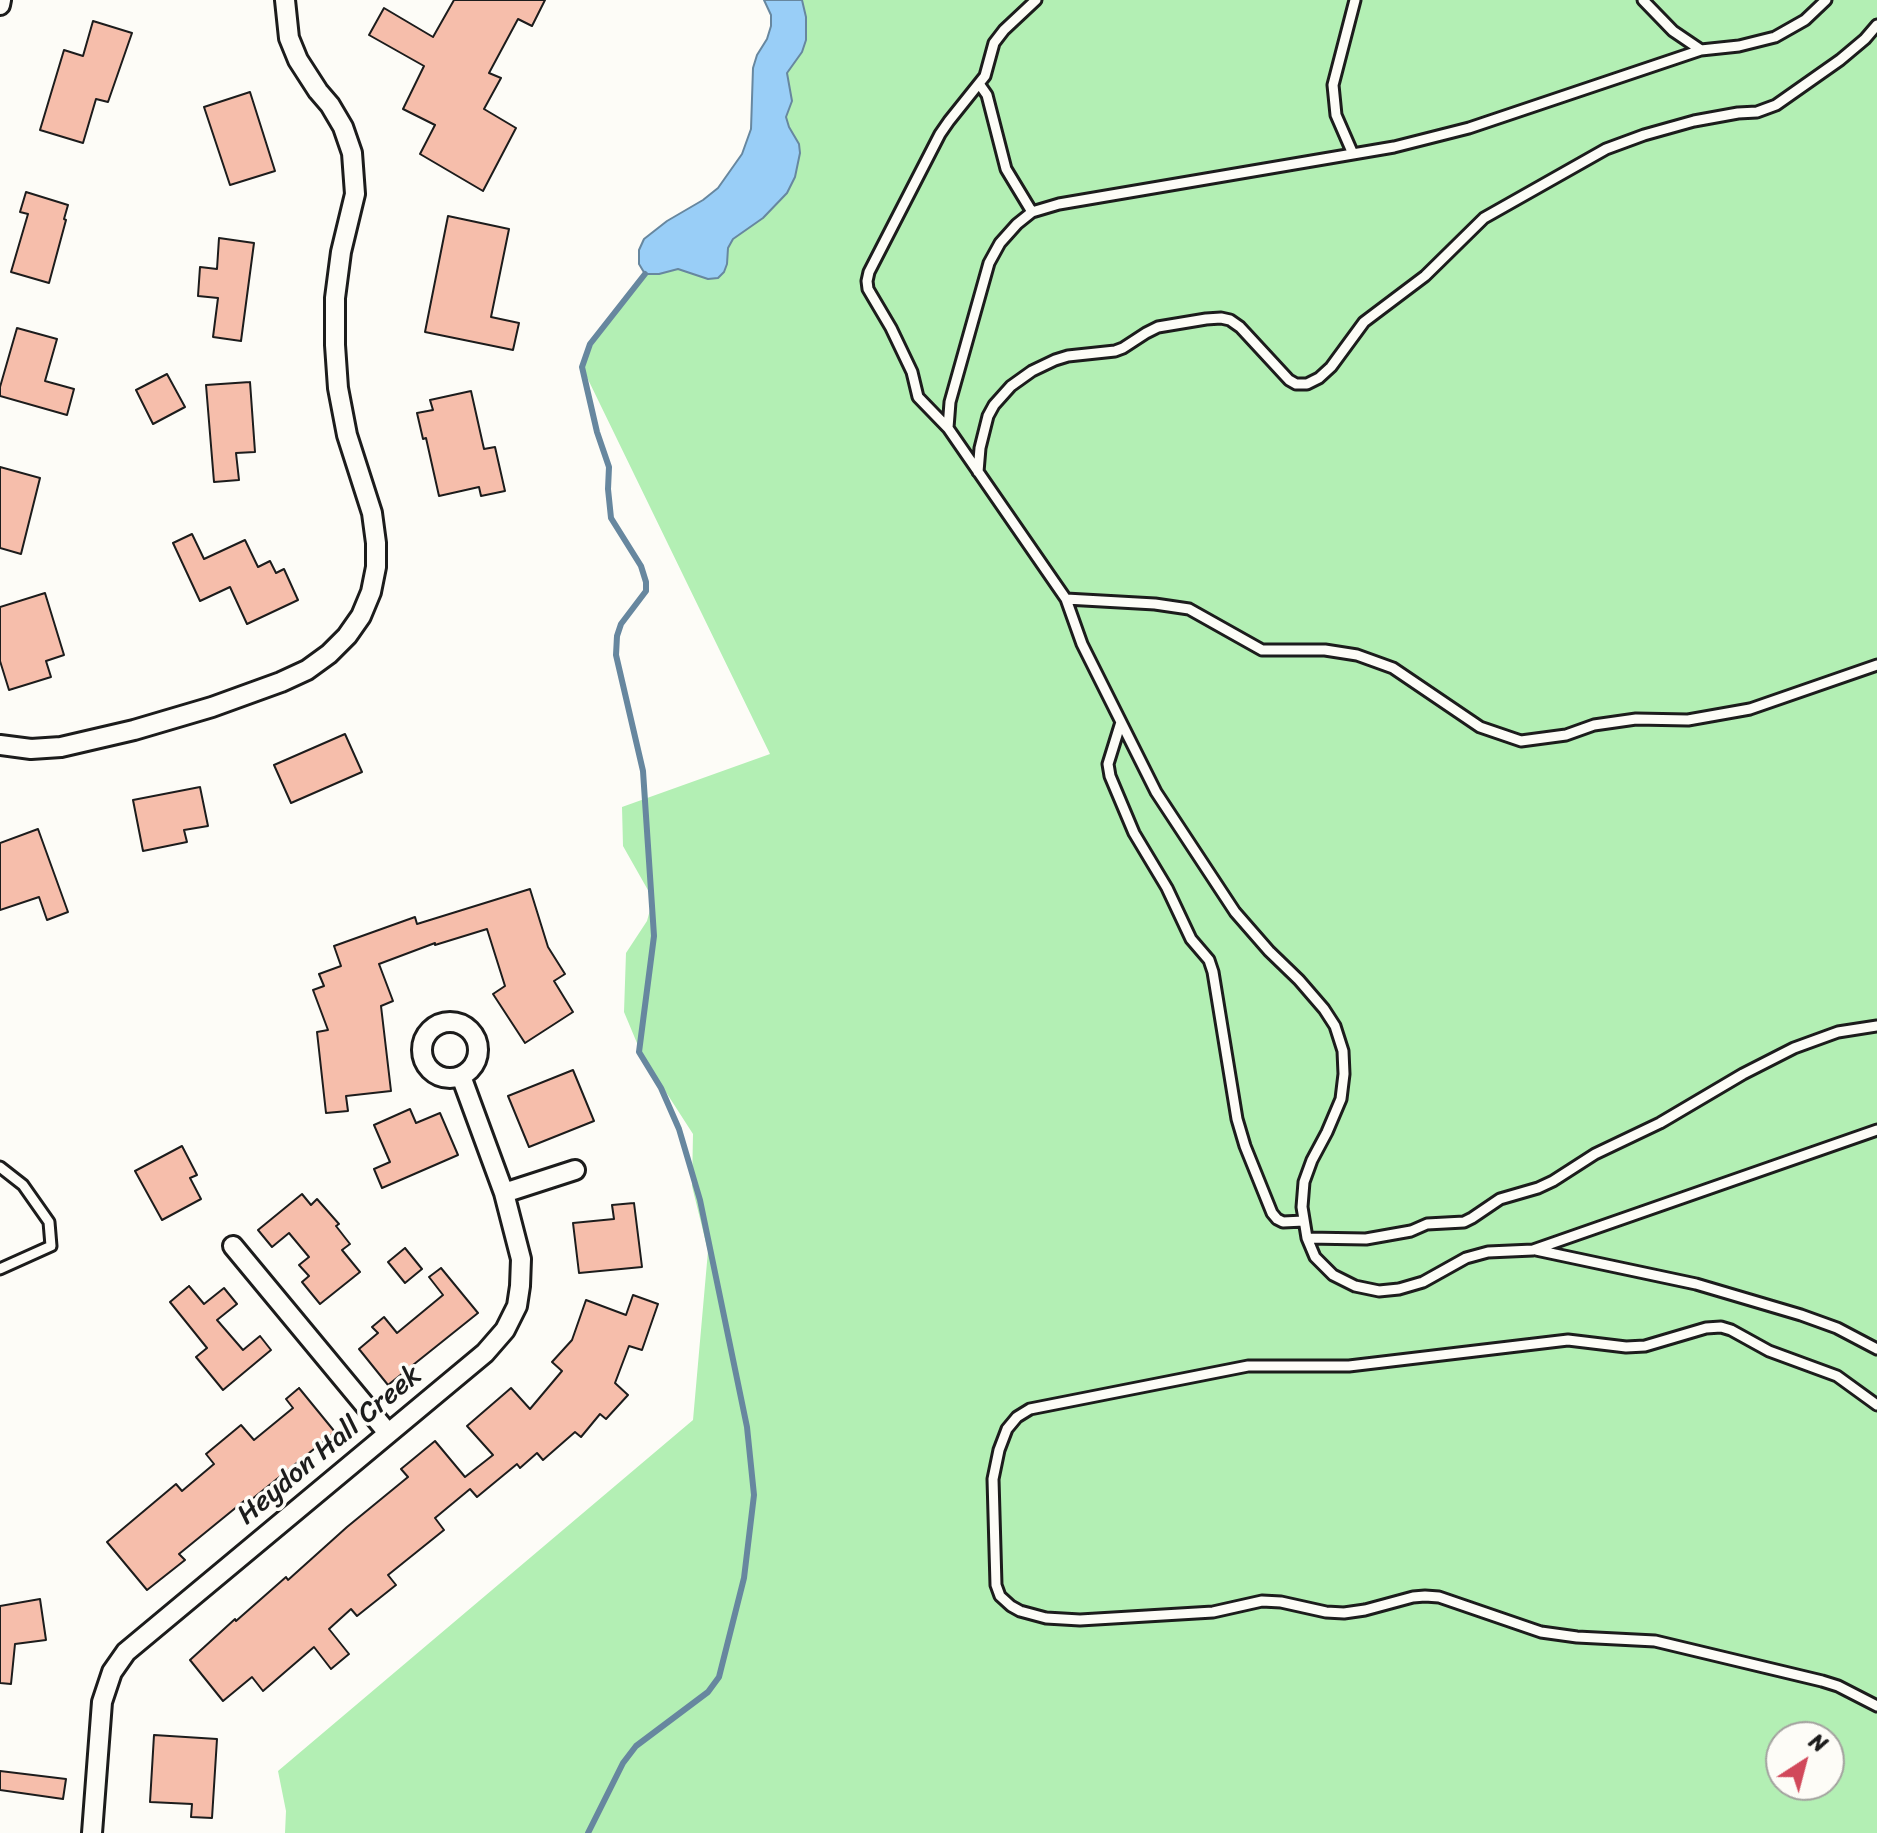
<!DOCTYPE html>
<html>
<head>
<meta charset="utf-8">
<style>
	body { margin:0 }
	#map { position:relative; width:1877px; height:1833px; overflow:hidden; background:#fdfcf7; font-family:Sriracha,sans-serif }
	canvas { display:block }
	.north { position:absolute; left:1765px; top:1721px; width:80px; height:80px; box-sizing:border-box; background:#fdfcf7; border:2px solid #a3a29f; border-radius:50%; rotate:36deg; font-size:22px; font-weight:700; line-height:32px; text-align:center; color:#1c1c1c }
	.north::after { content:''; display:block; margin:auto; width:28px; height:36px; background:#d1495b; clip-path:polygon(50% 0,100% 100%,50% 72%,0 100%) }
</style>
</head>
<body>
<div id="map">
<canvas width="1877" height="1833"></canvas>
<div class="north">N</div>
</div>
<script>
const c = document.querySelector('canvas').getContext('2d');
c.lineJoin = 'round';
function paint(path, color) {
  c.fillStyle = color;
  c.fill(path, 'evenodd');
}
function toPath(rows) {
  const path = new Path2D();
  for (const r of rows) {
    if (r.length === 3) {
      path.moveTo(r[0] + r[2], r[1]);
      path.arc(r[0], r[1], r[2], 0, 2 * Math.PI);
      continue;
    }
    path.moveTo(r[0], r[1]);
    for (let i = 2; i < r.length; i += 2) path.lineTo(r[i], r[i + 1]);
  }
  return path;
}
function stroke(path, color, width, dash) {
  c.strokeStyle = color;
  c.lineWidth = width;
  c.lineCap = dash ? 'butt' : 'round';
  c.setLineDash(dash || []);
  c.stroke(path);
}
function write(font, color, halo, rows, align = 'center') {
  c.font = font + ' Sriracha,sans-serif';
  c.lineWidth = 7;
  c.setLineDash([]);
  c.textBaseline = 'middle';
  c.strokeStyle = halo;
  c.fillStyle = color;
  for (const [text, x, y, turn = 0] of rows) {
    c.save();
    c.translate(x, y);
    c.rotate((+turn || 0) * Math.PI / 180);
    c.textAlign = isNaN(turn) ? turn : align;
    if (halo) c.strokeText(text, 0, 0);
    c.fillText(text, 0, 0);
    c.restore();
  }
}
paint(toPath([
	[783,0,1877,0,1877,1833,285,1833,286,1811,278,1771,693,1420,708,1251,692,1186,693,1134,642,1055,624,1012,626,953,647,921,653,899,623,846,622,807,770,754,582,367,595,339,645,274,651,244,749,182],
	[1781,1737,1829,1737,1829,1785,1781,1785]
]), '#b3efb4');
const water = toPath([
	[764,0,802,0,806,17,806,40,802,52,787,73,792,101,786,117,789,127,799,144,800,153,795,177,787,193,763,218,733,239,728,248,727,264,724,272,718,278,708,279,678,269,659,274,645,274,639,264,639,250,644,239,667,221,703,200,718,188,742,154,751,129,753,68,757,55,767,39,771,26,771,15,764,0]
]);
paint(water, '#99cef7');
stroke(water, '#67879f', 2);
stroke(toPath([
	[588,1833,623,1763,636,1746,708,1692,719,1677,744,1578,754,1495,747,1427,700,1200,679,1129,661,1088,639,1052,654,936,643,771,616,655,617,636,621,624,646,591,646,582,641,566,611,518,608,489,609,467,597,432,582,367,590,344,645,274]
]), '#67879f', 6);
const building = toPath([
	[454,0,545,0,532,26,518,19,489,73,501,78,484,109,516,128,483,191,420,154,435,125,403,109,424,66,369,35,384,8,433,37,454,0],
	[93,21,132,33,108,102,96,99,83,143,40,130,64,50,83,56,93,21],
	[250,92,275,171,230,185,204,107,250,92],
	[26,192,68,205,64,219,66,220,49,283,11,272,28,214,20,212,26,192],
	[448,216,509,229,491,317,519,323,513,350,425,332,448,216],
	[219,238,254,243,241,341,213,337,218,298,198,296,200,267,217,269,219,238],
	[17,328,57,339,45,381,74,389,67,415,0,396,0,387,17,328],
	[167,374,185,407,153,424,136,390,167,374],
	[250,382,255,452,236,453,239,480,214,482,206,385,250,382],
	[471,391,484,449,495,447,505,491,481,496,479,487,439,496,426,438,423,439,417,413,433,410,430,400,471,391],
	[0,467,40,478,21,554,0,548,0,467],
	[192,534,204,559,245,540,258,567,270,561,276,573,284,569,298,600,247,624,230,587,200,601,173,543,192,534],
	[45,593,64,655,46,661,51,677,9,690,0,661,0,607,45,593],
	[345,734,362,772,291,803,274,765,345,734],
	[200,787,208,826,184,830,187,842,143,851,133,800,200,787],
	[38,829,68,912,47,920,39,897,0,910,0,843,38,829],
	[530,889,548,947,565,974,554,981,573,1012,525,1043,493,994,505,986,487,929,435,945,435,943,379,964,393,1001,381,1006,391,1091,346,1096,348,1111,326,1113,317,1032,328,1030,313,990,324,986,319,974,341,966,334,946,415,917,417,924,530,889],
	[573,1070,594,1121,529,1147,508,1096,573,1070],
	[410,1109,416,1123,440,1113,458,1155,382,1188,374,1169,390,1162,374,1125,410,1109],
	[182,1146,197,1175,190,1178,201,1199,162,1220,135,1171,182,1146],
	[302,1194,311,1205,317,1199,339,1224,336,1226,350,1244,342,1250,360,1272,320,1304,302,1282,309,1276,299,1265,309,1257,289,1233,272,1247,258,1230,302,1194],
	[634,1203,642,1267,579,1273,573,1223,614,1219,612,1205,634,1203],
	[405,1248,422,1269,405,1283,388,1262,405,1248],
	[441,1268,478,1313,388,1385,359,1349,378,1333,372,1327,384,1317,397,1333,443,1295,429,1277,441,1268],
	[189,1286,204,1304,224,1288,237,1304,217,1320,243,1350,260,1336,271,1350,223,1390,196,1357,207,1348,170,1302,189,1286],
	[633,1295,658,1304,642,1350,629,1346,615,1383,628,1395,606,1419,600,1414,581,1437,575,1432,543,1460,537,1453,520,1468,517,1464,477,1497,470,1489,435,1518,444,1530,388,1575,396,1585,357,1616,351,1609,329,1629,349,1654,331,1669,314,1647,263,1691,252,1677,223,1701,190,1660,235,1619,236,1621,286,1577,288,1580,347,1527,408,1477,401,1469,435,1441,465,1477,493,1455,467,1426,511,1388,530,1409,562,1371,552,1362,572,1340,586,1300,626,1315,633,1295],
	[299,1388,335,1432,246,1504,244,1501,179,1554,185,1560,147,1590,107,1542,176,1484,182,1491,214,1464,206,1454,241,1425,254,1440,293,1408,286,1399,299,1388],
	[40,1599,46,1640,15,1644,11,1684,0,1683,0,1606,40,1599],
	[154,1735,217,1739,212,1818,191,1817,192,1804,150,1802,154,1735],
	[0,1771,66,1779,63,1799,0,1790,0,1771]
]);
paint(building, '#f6beab');
stroke(building, '#1c1c1c', 2);
const service = toPath([
	[1643,0,1673,31,1701,50],
	[1826,0,1805,20,1775,37,1739,46,1701,50,1469,128,1394,147,1059,204,1032,212,1017,224,1000,243,989,263,950,402,948,428,1066,599,1082,644,1156,792,1235,912,1269,951,1299,980,1324,1009,1335,1026,1343,1051,1344,1074,1341,1099,1327,1132,1312,1160,1304,1182,1302,1207,1307,1238,1315,1257,1333,1275,1355,1286,1379,1291,1399,1289,1423,1282,1466,1258,1488,1252,1533,1250,1877,1130],
	[980,85,987,95,1006,169,1032,212],
	[1353,154,1336,115,1333,85,1355,0],
	[948,428,918,397,912,372,891,328,868,289,867,281,869,272,940,134,949,121,985,76,994,43,1004,30,1036,0],
	[978,472,980,448,988,416,994,405,1011,386,1032,371,1055,360,1068,356,1115,351,1123,348,1146,333,1158,327,1206,319,1221,318,1230,320,1240,327,1289,380,1296,384,1307,384,1319,378,1331,367,1364,322,1425,276,1484,218,1606,149,1644,135,1694,121,1738,113,1757,112,1776,105,1840,60,1865,39,1877,25],
	[1066,599,1155,604,1189,609,1262,650,1325,650,1357,655,1393,668,1480,727,1521,741,1566,735,1594,725,1636,719,1688,720,1750,709,1877,665],
	[1121,722,1108,764,1110,776,1134,833,1167,888,1191,939,1209,960,1213,972,1237,1119,1245,1146,1272,1213,1277,1219,1283,1222,1304,1221],
	[0,1167,23,1185,49,1222,51,1246,0,1269],
	[1307,1238,1366,1239,1411,1231,1427,1224,1464,1222,1472,1218,1500,1199,1538,1188,1553,1181,1595,1154,1660,1123,1743,1074,1794,1048,1838,1032,1877,1026],
	[1536,1250,1696,1284,1801,1315,1837,1328,1877,1349],
	[1877,1405,1837,1376,1769,1351,1731,1330,1721,1327,1706,1328,1645,1346,1626,1347,1568,1340,1349,1366,1248,1366,1030,1409,1017,1417,1007,1429,999,1450,993,1479,996,1585,1000,1596,1011,1606,1020,1611,1046,1618,1080,1620,1213,1612,1262,1601,1281,1602,1326,1612,1344,1613,1365,1610,1413,1597,1425,1596,1439,1597,1541,1632,1577,1637,1655,1641,1822,1681,1838,1686,1877,1706]
]);
const minor = toPath([
	[0,5,1,0],
	[0,745,31,749,61,747,134,730,212,707,281,682,307,670,329,654,347,636,361,616,371,592,376,567,376,543,372,513,347,435,338,388,335,345,335,298,341,252,355,194,352,153,343,127,330,105,318,91,298,60,289,38,285,0],
	[450,1050,28],
	[504,1193,575,1170],
	[233,1246,388,1433],
	[92,1833,102,1702,112,1672,126,1652,485,1353,505,1330,517,1306,520,1286,521,1259,504,1193,461,1076]
]);
stroke(service, '#1c1c1c', 15);
stroke(minor, '#1c1c1c', 24);
stroke(service, '#fdfcf7', 9);
stroke(minor, '#fdfcf7', 18);
write('28px', '#1c1c1c', '#fdfcf7', [
	["Heydon Hall Creek",330,1446,-40]
]);
</script>
</body>
</html>
